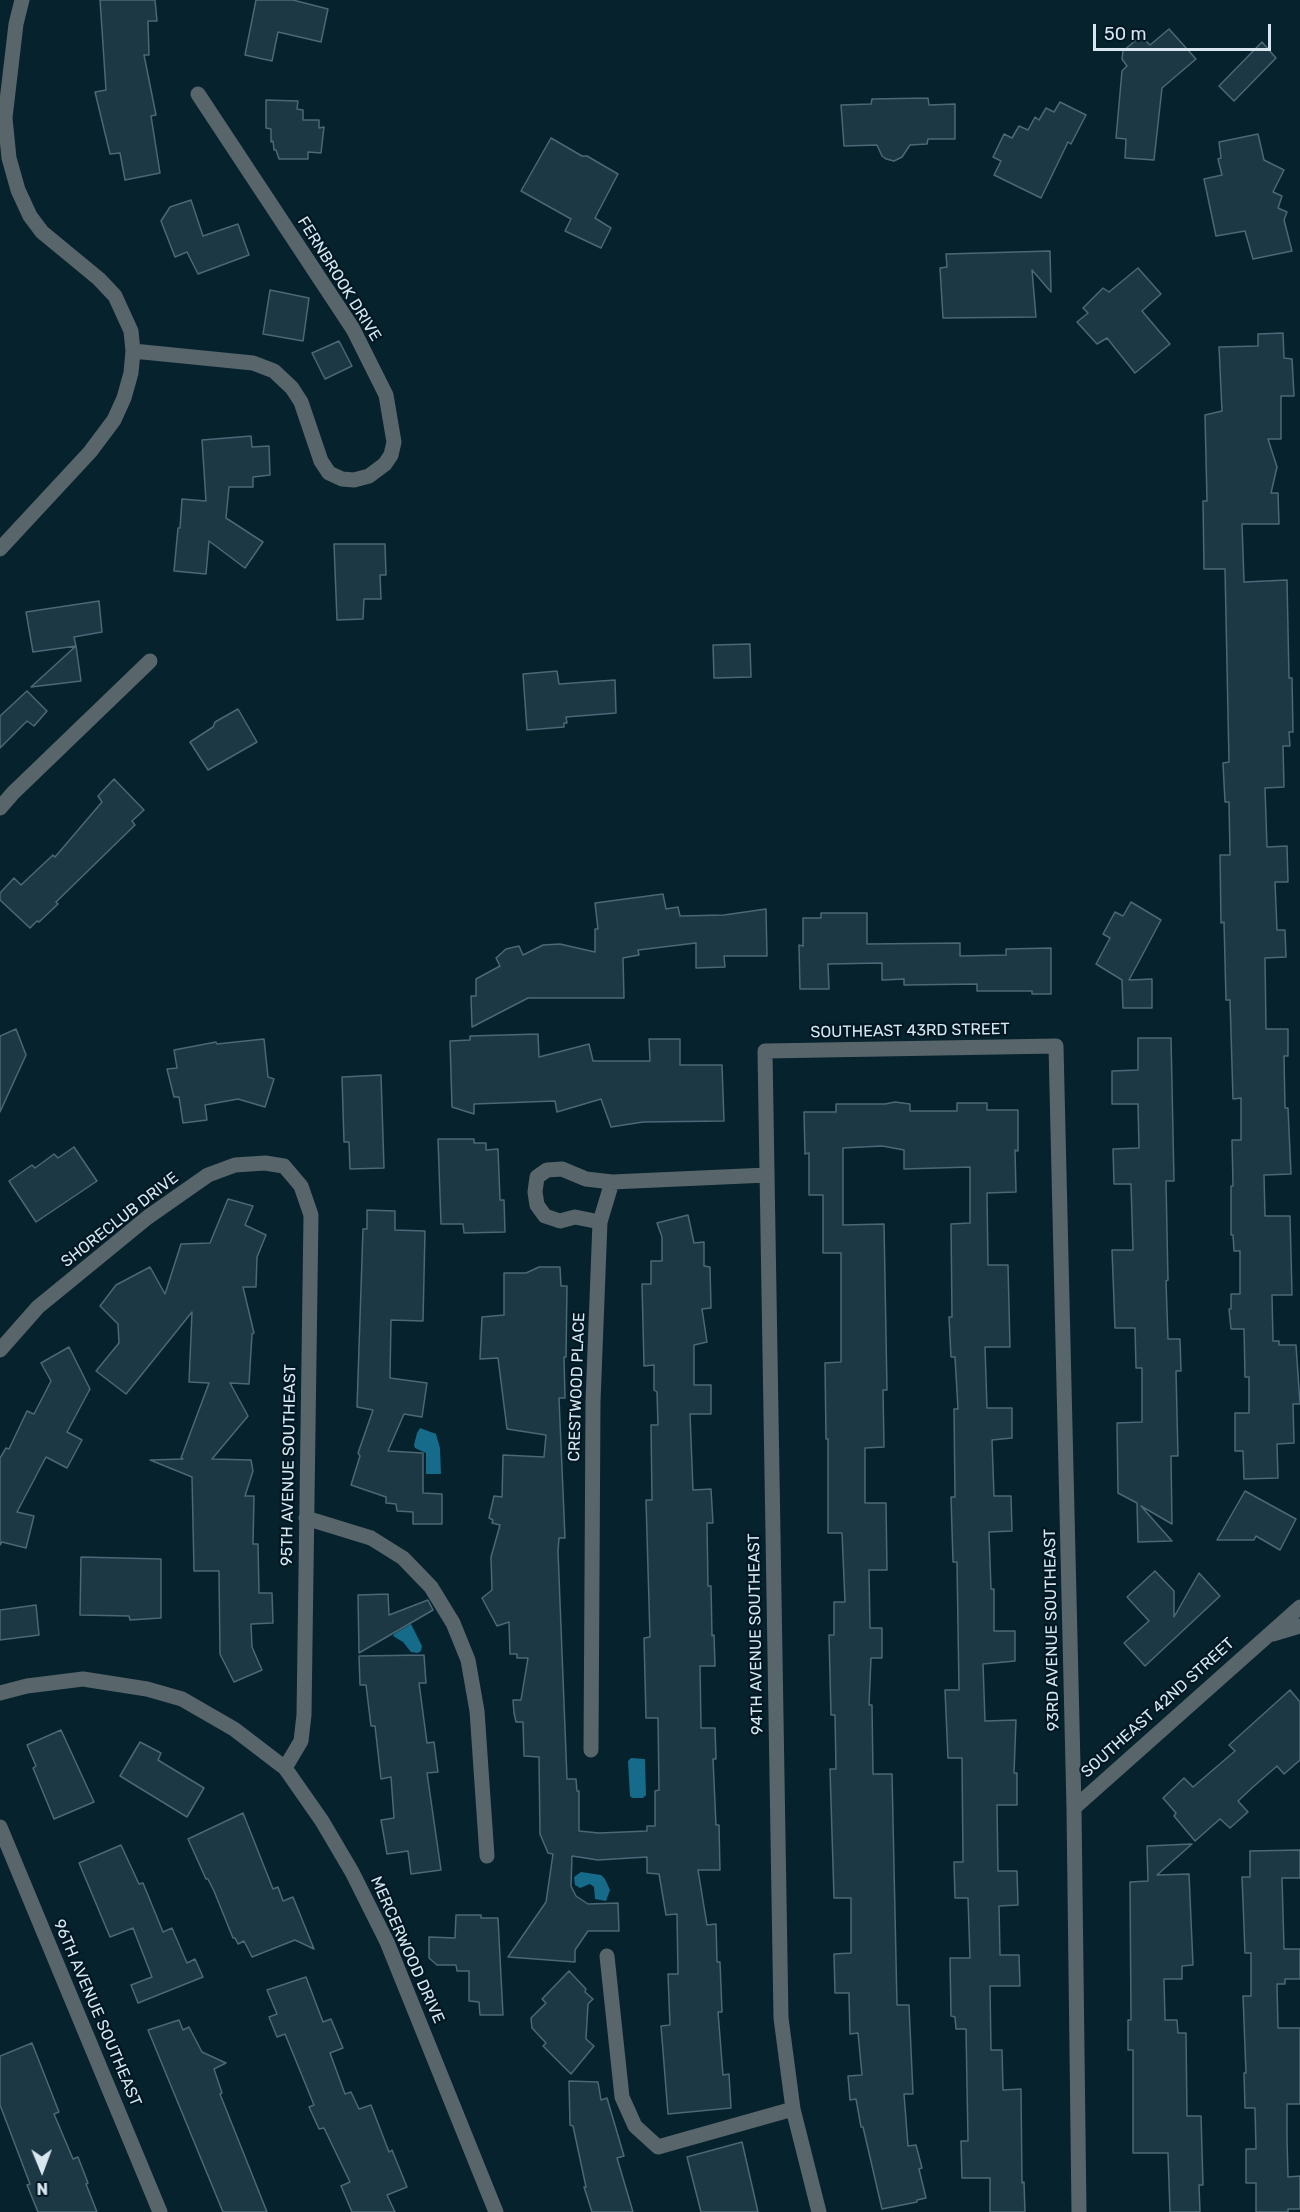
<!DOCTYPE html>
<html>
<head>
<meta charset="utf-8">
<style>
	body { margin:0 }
	#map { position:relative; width:1300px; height:2212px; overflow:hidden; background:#06222d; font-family:Rubik,sans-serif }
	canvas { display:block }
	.north { position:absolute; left:12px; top:2140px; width:60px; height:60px; -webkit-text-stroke:4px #001823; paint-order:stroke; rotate:179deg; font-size:16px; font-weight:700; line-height:24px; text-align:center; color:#d8e7ef }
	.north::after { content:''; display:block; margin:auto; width:21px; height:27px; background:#d8e7ef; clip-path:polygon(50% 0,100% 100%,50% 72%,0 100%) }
	.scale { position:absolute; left:1093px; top:24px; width:178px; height:27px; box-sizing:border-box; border:3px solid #d8e7ef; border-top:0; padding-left:8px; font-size:18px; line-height:21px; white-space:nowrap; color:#d8e7ef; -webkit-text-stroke:4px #001823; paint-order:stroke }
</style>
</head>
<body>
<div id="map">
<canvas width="1300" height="2212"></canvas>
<div class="north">N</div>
<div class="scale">50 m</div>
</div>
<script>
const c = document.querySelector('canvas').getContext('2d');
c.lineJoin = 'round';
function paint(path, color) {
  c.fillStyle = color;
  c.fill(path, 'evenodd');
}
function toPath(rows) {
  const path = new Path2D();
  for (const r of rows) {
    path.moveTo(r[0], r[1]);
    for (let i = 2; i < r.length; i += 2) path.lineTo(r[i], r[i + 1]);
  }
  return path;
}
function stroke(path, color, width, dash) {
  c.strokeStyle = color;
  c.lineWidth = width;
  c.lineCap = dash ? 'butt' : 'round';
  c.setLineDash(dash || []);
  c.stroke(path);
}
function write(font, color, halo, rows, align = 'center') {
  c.font = font + ' Rubik,sans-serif';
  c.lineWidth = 4.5;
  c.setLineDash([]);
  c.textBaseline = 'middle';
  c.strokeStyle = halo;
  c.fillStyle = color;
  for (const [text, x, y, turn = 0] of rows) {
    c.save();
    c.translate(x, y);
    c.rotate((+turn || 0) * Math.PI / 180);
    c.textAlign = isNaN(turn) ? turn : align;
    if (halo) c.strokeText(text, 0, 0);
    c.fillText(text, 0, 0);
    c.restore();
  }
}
paint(toPath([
	[420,1428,436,1434,440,1448,441,1474,426,1474,426,1453,415,1448,414,1445,417,1433],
	[411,1624,422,1646,421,1651,418,1653,411,1652,403,1642,393,1636,394,1634],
	[631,1758,645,1759,646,1795,643,1798,632,1798,630,1796,628,1761],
	[581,1872,601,1875,605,1879,610,1890,606,1901,595,1899,594,1887,590,1884,580,1888,575,1885,574,1877]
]), '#166b8b');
const building = toPath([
	[100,0,155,0,157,21,148,21,149,55,144,55,156,115,151,116,160,173,125,180,120,153,110,154,95,92,106,90,100,0],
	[256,0,293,0,328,9,321,42,278,32,272,61,245,55,256,0],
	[1169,29,1196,59,1162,88,1154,160,1125,158,1126,139,1116,138,1122,71,1127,66,1122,59,1123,51,1141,36,1150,45,1169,29],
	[1262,42,1276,58,1234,101,1219,86,1262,42],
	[928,98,929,105,955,104,955,139,928,139,927,144,910,145,902,157,894,161,886,159,882,156,877,145,844,146,841,105,871,104,872,99,928,98],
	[266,100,298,101,297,109,303,110,303,120,319,120,319,128,324,127,321,153,308,152,308,159,279,159,276,150,274,150,273,141,271,142,271,129,266,128,266,100],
	[1060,102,1086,115,1071,144,1068,142,1041,198,994,175,1001,161,993,157,1004,134,1012,138,1019,126,1028,130,1035,117,1039,120,1046,108,1054,112,1060,102],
	[1258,134,1264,160,1284,170,1273,192,1282,196,1278,208,1287,212,1284,220,1292,251,1253,259,1245,231,1216,236,1204,179,1222,175,1218,159,1221,158,1219,142,1258,134],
	[551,138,582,156,587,156,618,174,595,218,611,228,601,248,565,231,571,219,521,191,551,138],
	[191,200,203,236,238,224,249,255,198,274,187,252,175,257,161,221,170,207,191,200],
	[1050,251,1051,292,1032,270,1036,317,943,318,940,268,947,267,946,254,1050,251],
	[1138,268,1161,294,1142,311,1170,344,1135,373,1107,338,1097,344,1077,322,1088,313,1083,308,1103,288,1109,292,1138,268],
	[270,290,309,298,303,341,263,334,270,290],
	[1283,333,1284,358,1292,359,1294,396,1281,396,1281,439,1268,439,1277,467,1271,493,1278,493,1279,524,1242,524,1244,582,1287,580,1289,678,1292,678,1293,732,1289,732,1290,746,1283,746,1284,787,1265,788,1267,847,1287,846,1288,882,1275,882,1277,930,1285,930,1286,957,1265,958,1266,1029,1288,1029,1288,1056,1284,1056,1285,1108,1288,1108,1291,1174,1264,1175,1265,1216,1290,1216,1292,1295,1272,1295,1273,1341,1279,1341,1279,1345,1296,1345,1300,1404,1293,1404,1294,1443,1277,1444,1278,1478,1244,1479,1243,1451,1235,1451,1235,1413,1249,1413,1249,1377,1245,1377,1244,1329,1231,1329,1229,1309,1231,1309,1231,1294,1240,1294,1240,1251,1234,1251,1233,1235,1231,1235,1231,1186,1233,1186,1232,1140,1241,1140,1241,1098,1233,1099,1230,1000,1226,1000,1224,922,1221,923,1220,855,1230,855,1229,802,1225,802,1223,763,1229,762,1225,569,1204,569,1203,501,1207,501,1205,415,1222,411,1219,347,1258,346,1258,334,1283,333],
	[339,341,352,366,325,379,312,353,339,341],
	[251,436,252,447,269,446,270,475,253,477,253,487,229,487,226,518,263,542,245,568,209,541,206,574,174,571,178,528,180,528,182,499,206,501,202,440,251,436],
	[334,544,385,544,386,575,380,575,381,599,364,599,363,619,337,620,334,544],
	[99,601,102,632,74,637,76,646,33,652,26,612,99,601],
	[750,644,751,677,714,678,713,645,750,644],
	[76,646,81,681,31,687,76,646],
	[557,671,559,684,615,680,616,713,566,717,567,723,564,723,564,727,527,730,523,674,557,671],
	[27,691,47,711,34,726,27,721,0,748,0,716,27,691],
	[238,709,257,742,208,770,190,742,213,727,215,722,238,709],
	[114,779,144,810,132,821,135,825,56,902,58,904,39,922,37,921,30,928,0,900,0,893,14,878,21,885,53,855,55,857,102,802,98,796,114,779],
	[663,894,666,909,678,907,680,916,724,915,766,909,767,956,724,956,725,967,696,968,696,943,638,950,639,955,623,958,624,998,528,998,472,1027,471,996,476,996,476,979,500,966,496,958,506,949,519,946,523,955,543,945,560,944,595,952,595,929,598,929,595,903,663,894],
	[1131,902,1161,920,1129,980,1152,979,1152,1008,1123,1008,1122,980,1096,964,1110,938,1103,934,1115,912,1123,916,1131,902],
	[821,913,867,913,867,944,960,943,960,956,1006,955,1006,949,1051,948,1051,994,1032,994,1032,991,977,991,977,984,904,985,904,979,882,980,882,963,828,964,829,989,800,989,799,945,803,946,803,918,821,918,821,913],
	[16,1029,26,1055,0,1112,0,1036,16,1029],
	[538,1034,539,1057,589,1044,593,1061,650,1061,649,1039,680,1039,680,1065,722,1065,724,1121,643,1122,611,1127,601,1099,557,1112,555,1101,474,1104,474,1114,452,1107,450,1041,470,1040,470,1036,538,1034],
	[1138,1038,1171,1038,1174,1181,1166,1181,1168,1280,1166,1281,1168,1339,1180,1339,1181,1371,1176,1371,1178,1456,1171,1456,1172,1524,1141,1506,1172,1541,1138,1542,1137,1503,1118,1493,1117,1423,1142,1422,1142,1368,1136,1368,1135,1328,1115,1328,1112,1250,1133,1250,1131,1184,1114,1184,1113,1149,1139,1148,1138,1104,1112,1104,1112,1071,1138,1070,1138,1038],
	[264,1039,268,1077,274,1079,265,1107,238,1099,205,1105,207,1120,183,1123,179,1097,174,1097,167,1069,177,1068,174,1050,216,1042,217,1044,264,1039],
	[381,1075,384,1168,350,1169,349,1142,344,1142,342,1077,381,1075],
	[895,1102,910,1104,910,1111,957,1111,957,1103,987,1103,987,1110,1018,1110,1018,1151,1015,1150,1016,1192,987,1193,988,1265,1008,1265,1010,1347,985,1347,987,1408,1012,1408,1012,1438,992,1440,994,1496,1011,1496,1012,1531,989,1532,991,1589,994,1589,994,1631,1015,1631,1015,1661,983,1664,985,1721,1016,1720,1014,1773,1017,1773,1017,1805,997,1805,998,1871,1017,1871,1018,1905,999,1906,1000,1955,1019,1955,1020,1986,990,1986,991,2050,1002,2050,1003,2090,1021,2089,1022,2183,1024,2182,1025,2212,990,2212,990,2178,962,2178,961,2141,968,2141,966,2029,956,2029,955,2017,951,2016,950,1958,970,1958,968,1898,955,1898,954,1862,963,1862,962,1758,948,1758,945,1690,959,1690,957,1562,953,1562,951,1497,955,1497,954,1409,958,1409,955,1357,951,1357,949,1317,952,1317,951,1224,970,1223,970,1167,904,1169,904,1150,882,1146,843,1148,843,1225,884,1224,887,1390,883,1390,884,1447,865,1448,865,1503,886,1503,887,1570,869,1570,870,1628,882,1628,882,1658,871,1658,869,1705,872,1705,873,1774,892,1774,897,2005,909,2005,913,2094,904,2094,908,2146,916,2145,922,2168,919,2169,926,2198,917,2200,917,2202,882,2209,863,2127,861,2127,856,2099,850,2100,848,2076,862,2075,858,2033,850,2034,849,1993,835,1993,834,1954,851,1953,851,1898,834,1898,830,1769,836,1769,835,1715,831,1715,829,1635,834,1635,834,1602,845,1602,842,1533,828,1533,828,1439,826,1439,825,1363,841,1362,841,1253,823,1253,823,1195,809,1195,809,1153,805,1154,804,1112,836,1112,836,1104,885,1104,895,1102],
	[438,1139,474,1139,474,1143,486,1143,486,1150,498,1149,500,1200,504,1200,505,1232,464,1233,463,1224,441,1224,438,1139],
	[74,1147,97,1181,36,1222,9,1181,32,1165,35,1168,54,1154,58,1158,74,1147],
	[228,1199,253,1206,245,1225,266,1235,257,1257,256,1287,243,1287,254,1333,252,1334,249,1384,230,1383,248,1416,212,1459,251,1460,253,1471,245,1496,254,1496,253,1544,258,1544,259,1593,272,1593,273,1623,251,1624,252,1647,262,1670,234,1682,220,1654,219,1571,194,1571,192,1477,150,1460,183,1459,181,1458,209,1383,189,1382,192,1312,126,1394,96,1371,119,1343,118,1324,100,1306,116,1285,150,1267,165,1294,181,1244,210,1243,228,1199],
	[367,1210,395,1211,395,1230,425,1231,423,1321,391,1320,390,1378,427,1383,422,1417,404,1414,388,1451,423,1453,423,1493,442,1494,442,1524,413,1524,413,1512,397,1511,396,1504,386,1503,386,1497,351,1485,360,1456,358,1453,373,1410,357,1407,363,1229,367,1229,367,1210],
	[688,1215,694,1243,704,1242,704,1266,710,1267,711,1308,702,1309,707,1342,694,1345,694,1385,711,1385,711,1414,690,1414,693,1490,711,1489,713,1523,707,1523,708,1586,711,1586,712,1636,714,1635,715,1666,700,1666,701,1728,715,1728,716,1759,713,1759,716,1825,719,1825,720,1870,698,1870,707,1925,716,1924,717,1962,720,1962,722,2012,718,2012,723,2075,729,2074,731,2108,668,2114,661,2026,670,2025,668,1974,678,1974,677,1914,666,1915,659,1874,647,1873,647,1857,598,1860,572,1856,571,1886,576,1896,588,1904,618,1903,619,1931,588,1931,575,1950,575,1962,508,1957,546,1902,553,1854,548,1853,540,1834,539,1757,524,1756,523,1722,516,1722,514,1713,513,1700,521,1700,528,1658,517,1658,517,1654,510,1654,509,1622,497,1626,482,1598,492,1590,491,1557,500,1525,492,1523,493,1520,489,1518,494,1496,502,1497,503,1455,544,1457,546,1435,507,1429,498,1358,480,1359,482,1317,504,1315,504,1273,526,1273,539,1267,560,1267,561,1286,567,1286,566,1357,564,1357,565,1398,559,1398,565,1538,559,1538,558,1551,567,1779,576,1779,577,1791,579,1791,579,1831,599,1833,647,1831,647,1826,655,1826,655,1791,659,1790,658,1718,646,1718,644,1638,650,1637,646,1500,652,1500,651,1425,658,1425,657,1392,654,1390,654,1365,644,1366,642,1284,651,1284,651,1261,662,1261,662,1237,657,1223,688,1215],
	[69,1347,90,1389,67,1432,82,1440,67,1468,46,1457,17,1512,34,1516,26,1548,2,1542,0,1545,0,1458,6,1448,9,1449,27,1411,34,1414,51,1381,41,1363,69,1347],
	[1245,1491,1296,1519,1280,1550,1256,1536,1254,1540,1217,1540,1245,1491],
	[81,1557,161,1559,161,1618,130,1620,129,1616,80,1615,81,1557],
	[1155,1571,1174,1591,1174,1617,1199,1573,1220,1596,1145,1666,1124,1643,1149,1621,1127,1597,1155,1571],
	[388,1594,389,1615,428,1600,433,1610,359,1653,358,1595,388,1594],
	[36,1605,39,1635,0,1640,0,1610,36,1605],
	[424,1655,426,1683,419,1683,427,1743,434,1742,438,1772,427,1773,441,1870,411,1874,408,1851,387,1854,381,1820,394,1818,391,1777,381,1779,375,1726,371,1726,366,1685,360,1685,359,1656,424,1655],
	[1290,1690,1300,1702,1300,1760,1284,1774,1277,1766,1253,1787,1238,1801,1248,1812,1230,1828,1220,1819,1195,1841,1174,1816,1176,1813,1163,1798,1184,1778,1193,1787,1235,1751,1229,1745,1290,1690],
	[61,1730,94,1802,54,1819,33,1768,36,1766,27,1745,61,1730],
	[140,1742,161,1753,158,1760,204,1788,187,1817,120,1776,140,1742],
	[243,1813,273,1889,278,1887,283,1901,293,1897,314,1949,295,1940,252,1957,244,1941,238,1944,235,1938,233,1938,214,1891,208,1879,206,1879,188,1839,243,1813],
	[1192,1844,1157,1875,1189,1874,1193,1965,1182,1966,1182,1979,1164,1979,1165,2020,1177,2020,1178,2033,1186,2033,1187,2116,1201,2116,1203,2185,1199,2185,1200,2212,1170,2212,1168,2153,1133,2153,1133,2050,1128,2050,1128,2020,1131,2020,1130,1882,1148,1881,1147,1846,1192,1844],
	[121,1845,139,1884,143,1883,163,1932,172,1928,187,1963,195,1959,203,1977,138,2003,131,1985,152,1977,133,1928,110,1937,79,1863,121,1845],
	[1300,1850,1300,1878,1282,1878,1284,1949,1300,1949,1300,1979,1285,1979,1285,1984,1277,1984,1278,2028,1300,2028,1300,2104,1287,2104,1287,2139,1288,2177,1300,2176,1300,2209,1288,2209,1288,2212,1256,2212,1256,2183,1246,2183,1246,2149,1256,2149,1255,2108,1245,2108,1244,2073,1246,2073,1243,1996,1251,1996,1251,1953,1245,1953,1242,1877,1250,1877,1250,1851,1300,1850],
	[456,1915,481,1915,481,1918,498,1918,503,2015,480,2015,479,2002,469,2001,469,1971,457,1971,456,1965,437,1965,429,1958,429,1937,455,1938,456,1915],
	[569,1971,586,1989,585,1992,593,1999,588,2004,586,2039,594,2046,571,2074,543,2046,546,2043,532,2028,531,2018,546,2003,542,1999,569,1971],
	[306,1977,323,2022,331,2019,343,2048,330,2053,345,2094,351,2092,359,2109,371,2105,389,2152,392,2150,407,2187,387,2195,395,2212,352,2212,341,2186,350,2182,324,2128,319,2129,309,2107,314,2105,285,2034,277,2037,269,2017,277,2014,267,1990,306,1977],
	[179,2020,183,2030,189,2027,202,2052,226,2063,214,2069,222,2093,220,2094,267,2212,223,2212,148,2030,179,2020],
	[32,2043,59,2112,54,2114,73,2159,78,2157,88,2183,86,2184,97,2212,38,2212,27,2185,30,2184,0,2105,0,2056,32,2043],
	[569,2081,598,2082,601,2100,607,2098,624,2156,617,2158,633,2212,592,2212,584,2187,586,2187,573,2126,570,2125,569,2081],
	[742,2142,758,2212,701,2212,687,2157,742,2142]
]);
paint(building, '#1d3845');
stroke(building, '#4b6876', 1.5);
stroke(toPath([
	[133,351,253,363,274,371,292,388,301,402,321,461,329,473,342,479,354,480,369,476,385,464,391,455,394,442,386,395,353,329,198,94],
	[0,549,90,452,114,420,124,398,131,373,133,351,131,331,115,296,99,279,42,232,30,216,18,190,9,158,5,118,16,24,22,0],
	[0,808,13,793,150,661],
	[600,1222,575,1217,560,1221,545,1216,537,1205,535,1192,537,1177,547,1170,562,1169,586,1179,612,1182],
	[0,1350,38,1307,148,1217,208,1175,235,1165,265,1163,284,1166,301,1186,311,1215,304,1715,301,1741,285,1768],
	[306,1518,371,1538,403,1558,431,1587,453,1623,468,1660,477,1711,487,1856],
	[1273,1634,1300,1626],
	[0,1693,27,1686,83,1679,147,1689,182,1699,234,1729,285,1768,322,1821,352,1872,387,1942,496,2212],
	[591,1750,593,1402,600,1222,612,1182,767,1175],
	[1074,1808,1300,1607],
	[0,1827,160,2212],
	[607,1956,622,2097,635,2126,658,2147,793,2109],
	[819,2212,793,2109,781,2018,765,1051,1056,1046,1074,1808,1079,2212]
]), '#58656b', 15);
write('16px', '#d8e7ef', '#001823', [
	["FERNBROOK DRIVE",339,279,58],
	["SOUTHEAST 43RD STREET",910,1031,-1],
	["SHORECLUB DRIVE",120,1220,-38],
	["CRESTWOOD PLACE",577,1387,-88],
	["95TH AVENUE SOUTHEAST",289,1465,-89],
	["93RD AVENUE SOUTHEAST",1052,1630,-91],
	["94TH AVENUE SOUTHEAST",756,1634,-91],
	["SOUTHEAST 42ND STREET",1158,1708,-42],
	["MERCERWOOD DRIVE",407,1950,66],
	["96TH AVENUE SOUTHEAST",97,2013,67]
]);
</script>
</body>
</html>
